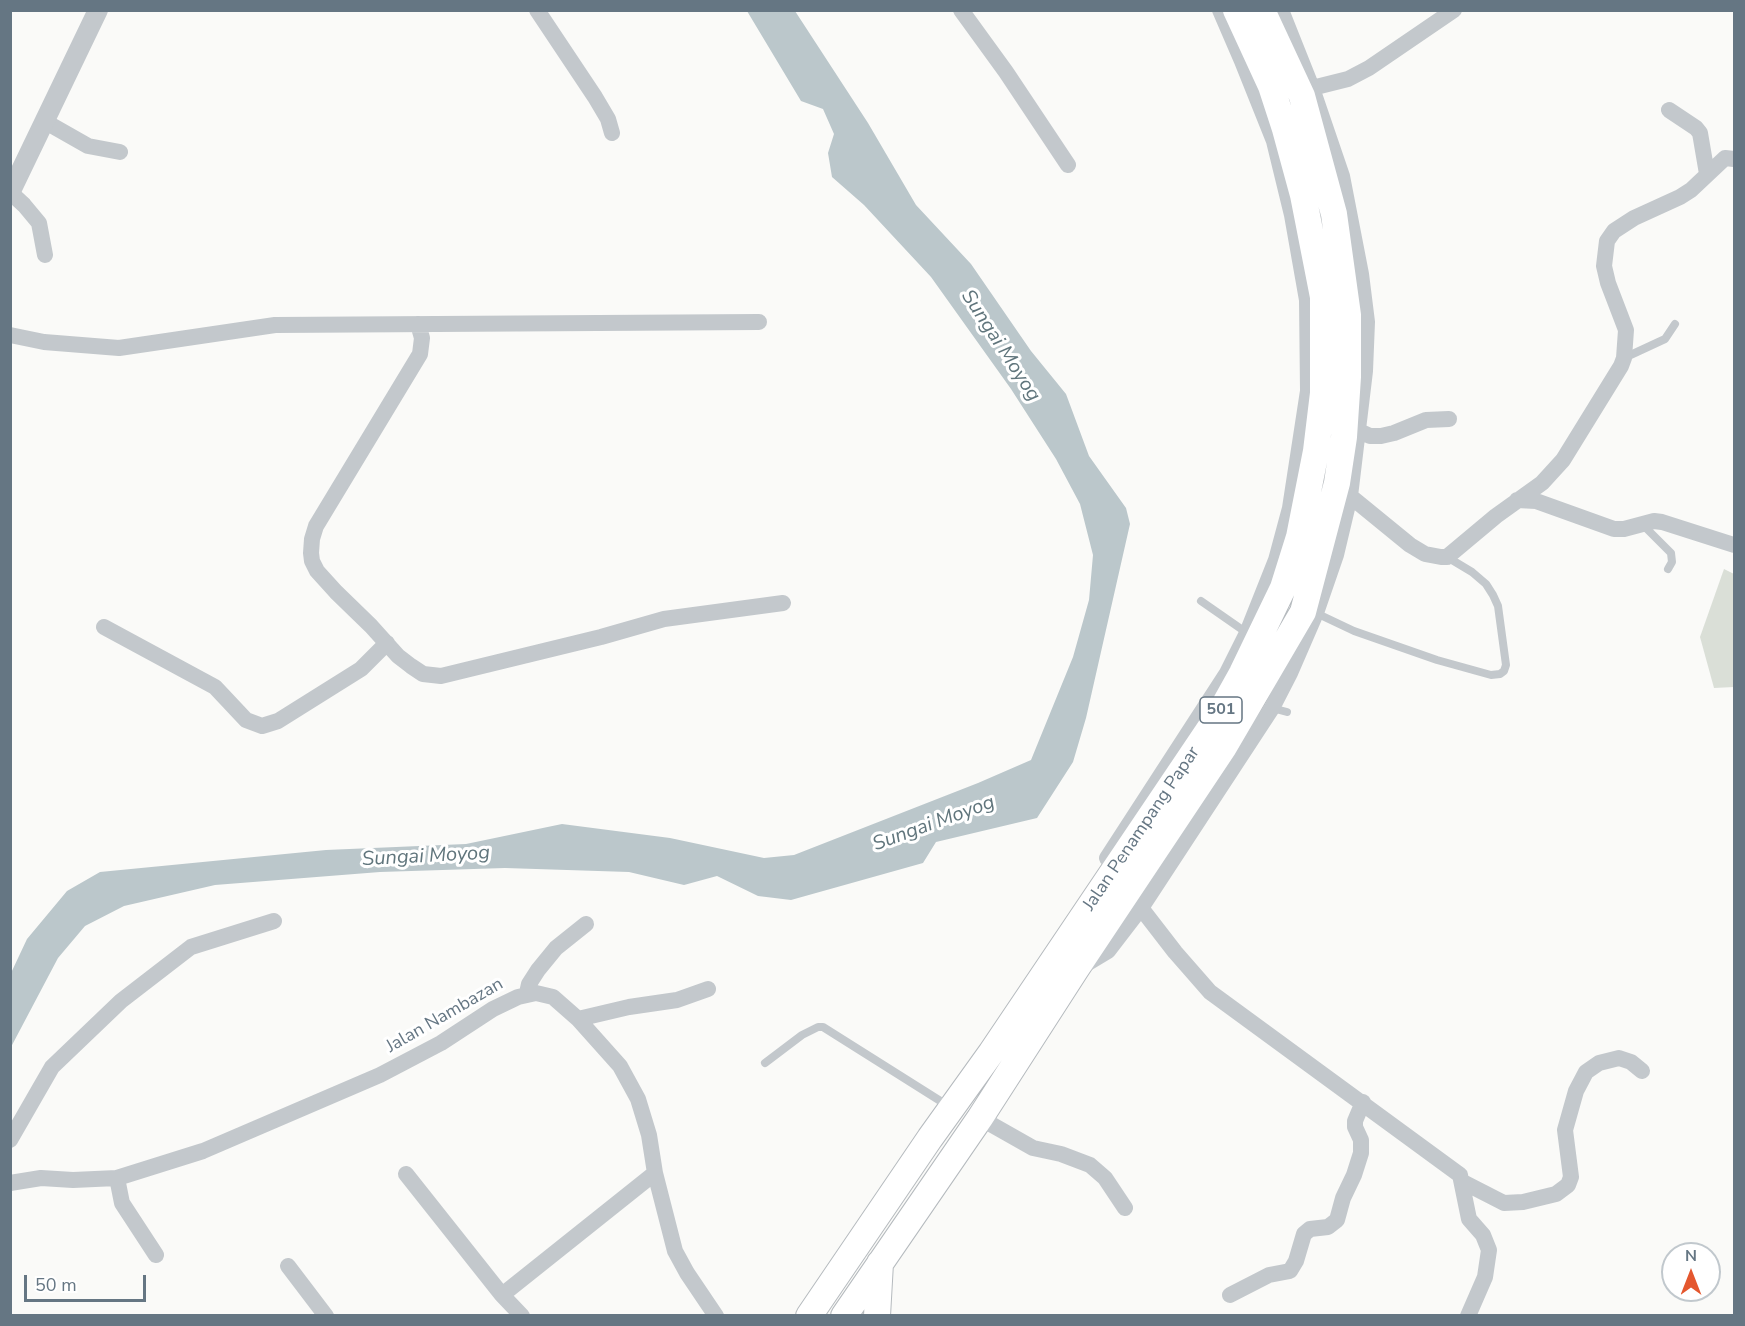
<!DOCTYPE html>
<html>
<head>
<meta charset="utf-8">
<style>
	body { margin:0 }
	#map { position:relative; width:1745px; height:1326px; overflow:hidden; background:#fafaf8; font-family:"Nunito Sans",sans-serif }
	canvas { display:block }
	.frame { position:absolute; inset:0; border:12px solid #657683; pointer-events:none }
	.north { position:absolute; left:1661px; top:1242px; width:60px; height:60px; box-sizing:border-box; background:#fff; border:2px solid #c1c8cd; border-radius:50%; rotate:0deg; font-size:16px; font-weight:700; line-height:24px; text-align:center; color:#657683 }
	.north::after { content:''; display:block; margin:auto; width:21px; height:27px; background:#e4572e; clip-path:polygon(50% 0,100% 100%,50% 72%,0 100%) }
	.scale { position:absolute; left:24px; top:1275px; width:122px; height:27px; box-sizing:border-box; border:3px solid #657683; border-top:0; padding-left:8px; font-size:18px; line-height:21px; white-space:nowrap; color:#657683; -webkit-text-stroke:4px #fff; paint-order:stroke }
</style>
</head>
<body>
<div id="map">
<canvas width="1745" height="1326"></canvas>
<div class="frame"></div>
<div class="north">N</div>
<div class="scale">50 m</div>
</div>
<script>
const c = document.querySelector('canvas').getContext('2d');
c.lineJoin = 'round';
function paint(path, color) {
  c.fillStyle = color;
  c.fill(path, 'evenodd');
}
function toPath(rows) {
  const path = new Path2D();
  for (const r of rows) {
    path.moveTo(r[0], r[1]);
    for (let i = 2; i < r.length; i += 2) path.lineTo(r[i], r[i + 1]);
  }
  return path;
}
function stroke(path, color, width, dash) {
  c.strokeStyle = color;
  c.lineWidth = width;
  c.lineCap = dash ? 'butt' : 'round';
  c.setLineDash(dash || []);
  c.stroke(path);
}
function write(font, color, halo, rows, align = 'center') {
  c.font = font + ' "Nunito Sans",sans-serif';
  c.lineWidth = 6;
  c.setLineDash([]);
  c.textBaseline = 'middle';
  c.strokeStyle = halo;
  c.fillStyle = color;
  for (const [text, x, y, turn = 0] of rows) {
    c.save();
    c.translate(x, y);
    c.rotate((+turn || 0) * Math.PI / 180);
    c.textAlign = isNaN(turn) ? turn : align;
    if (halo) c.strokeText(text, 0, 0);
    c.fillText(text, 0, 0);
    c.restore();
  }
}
paint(toPath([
	[1724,569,1734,574,1734,687,1714,688,1700,637]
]), '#dadfd7');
paint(toPath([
	[747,11,795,11,868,123,916,205,971,264,1031,351,1066,394,1089,456,1126,508,1130,524,1086,718,1073,762,1037,818,936,842,923,863,791,900,758,896,717,876,684,885,629,872,505,868,380,872,215,885,124,906,85,926,58,958,11,1047,11,973,27,939,67,891,100,872,326,850,466,844,562,824,670,838,764,858,794,855,978,783,1031,760,1073,657,1089,600,1093,555,1080,504,1056,459,1011,389,931,277,864,205,832,177,828,153,834,134,823,109,801,101]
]), '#bbc7cb');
const primary = toPath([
	[809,1316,930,1138,991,1053,1218,716,1242,673,1283,588,1299,537,1316,451,1323,393,1323,297,1303,195,1285,129,1271,86,1236,10],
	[844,1316,980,1118,1076,969,1224,747,1303,612,1337,483,1344,437,1348,377,1348,315,1334,214,1302,96,1262,10],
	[877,1316,880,1263]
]);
stroke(primary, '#b5babe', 28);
stroke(toPath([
	[1624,358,1665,339,1675,324],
	[1643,525,1671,553,1672,562,1668,569],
	[1201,601,1247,633],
	[1316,613,1354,631,1437,660,1491,675,1500,674,1504,671,1506,665,1498,606,1493,595,1486,584,1472,572,1447,557],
	[1272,708,1287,712],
	[765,1063,802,1035,818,1027,823,1027,942,1102]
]), '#c3c8cc', 8);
stroke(toPath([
	[537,10,595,97,608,119,612,133],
	[961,10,1006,72,1068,165],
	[1312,88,1348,79,1369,68,1454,10],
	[1669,110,1696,128,1700,133,1707,174],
	[44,121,88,146,120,152],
	[11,193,24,205,39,223,45,255],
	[418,324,422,338,420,354,316,526,312,539,311,553,312,561,317,571,336,592,371,626,398,656,411,666,423,674,441,676,601,637,664,619,783,603],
	[10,335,44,342,119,348,275,325,759,322],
	[1359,431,1370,436,1381,436,1394,433,1426,420,1449,419],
	[1350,496,1410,545,1425,554,1441,557,1447,557,1496,516,1542,483,1563,460,1621,366,1624,358,1626,330,1608,283,1604,266,1607,241,1614,231,1634,218,1680,197,1691,190,1725,158,1734,159],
	[1517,500,1536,501,1614,529,1624,529,1654,521,1662,522,1734,545],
	[104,627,215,687,246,720,262,726,278,721,361,669,387,643],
	[1107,858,1227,673,1247,633,1276,560,1290,508,1308,391,1307,300,1292,215,1274,141,1242,61,1220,10],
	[1141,908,1175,952,1210,992,1460,1175,1469,1219,1483,1235,1489,1250,1485,1277,1468,1316],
	[1083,966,1108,951,1141,908,1272,708,1290,673,1316,613,1336,555,1350,496,1365,371,1367,322,1361,274,1342,176,1312,88,1281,10],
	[527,993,529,984,538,970,556,948,586,924],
	[578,1019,629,1007,677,1000,708,989],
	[980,1118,1033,1148,1061,1154,1090,1165,1105,1178,1125,1208],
	[10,1140,52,1067,121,1001,191,947,274,921],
	[406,1174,502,1295,655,1173],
	[117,1178,122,1203,156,1255],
	[1463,1182,1504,1203,1523,1202,1556,1194,1568,1185,1571,1177,1565,1130,1576,1091,1586,1072,1599,1063,1619,1058,1631,1062,1642,1071],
	[10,1183,41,1178,73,1180,117,1178,203,1151,380,1075,441,1043,493,1009,518,997,536,993,553,997,578,1019,620,1066,638,1099,649,1135,655,1173,675,1251,687,1273,716,1316],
	[288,1266,326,1316],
	[502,1295,522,1316],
	[1230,1295,1269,1275,1290,1271,1296,1261,1304,1234,1310,1229,1328,1227,1337,1220,1343,1198,1354,1175,1361,1153,1361,1140,1355,1127,1355,1121,1363,1102]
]), '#c3c8cc', 16);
stroke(toPath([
	[10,193,98,10]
]), '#c3c8cc', 20);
stroke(primary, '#fff', 26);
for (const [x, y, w] of [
	[1221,710,42]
]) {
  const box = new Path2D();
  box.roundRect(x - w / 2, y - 13, w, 26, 4.5);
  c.fillStyle = '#fff';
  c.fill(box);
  stroke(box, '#657683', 1.5);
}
write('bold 16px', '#657683', null, [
	["501",1221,710]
]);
write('18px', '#657683', '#fff', [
	["Jalan Penampang Papar",1142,829,-56],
	["Jalan Nambazan",445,1016,-30]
]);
write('italic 20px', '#60757c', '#fff', [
	["Sungai Moyog",1000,346,57],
	["Sungai Moyog",934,824,-20],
	["Sungai Moyog",426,857,-3]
]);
</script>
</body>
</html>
